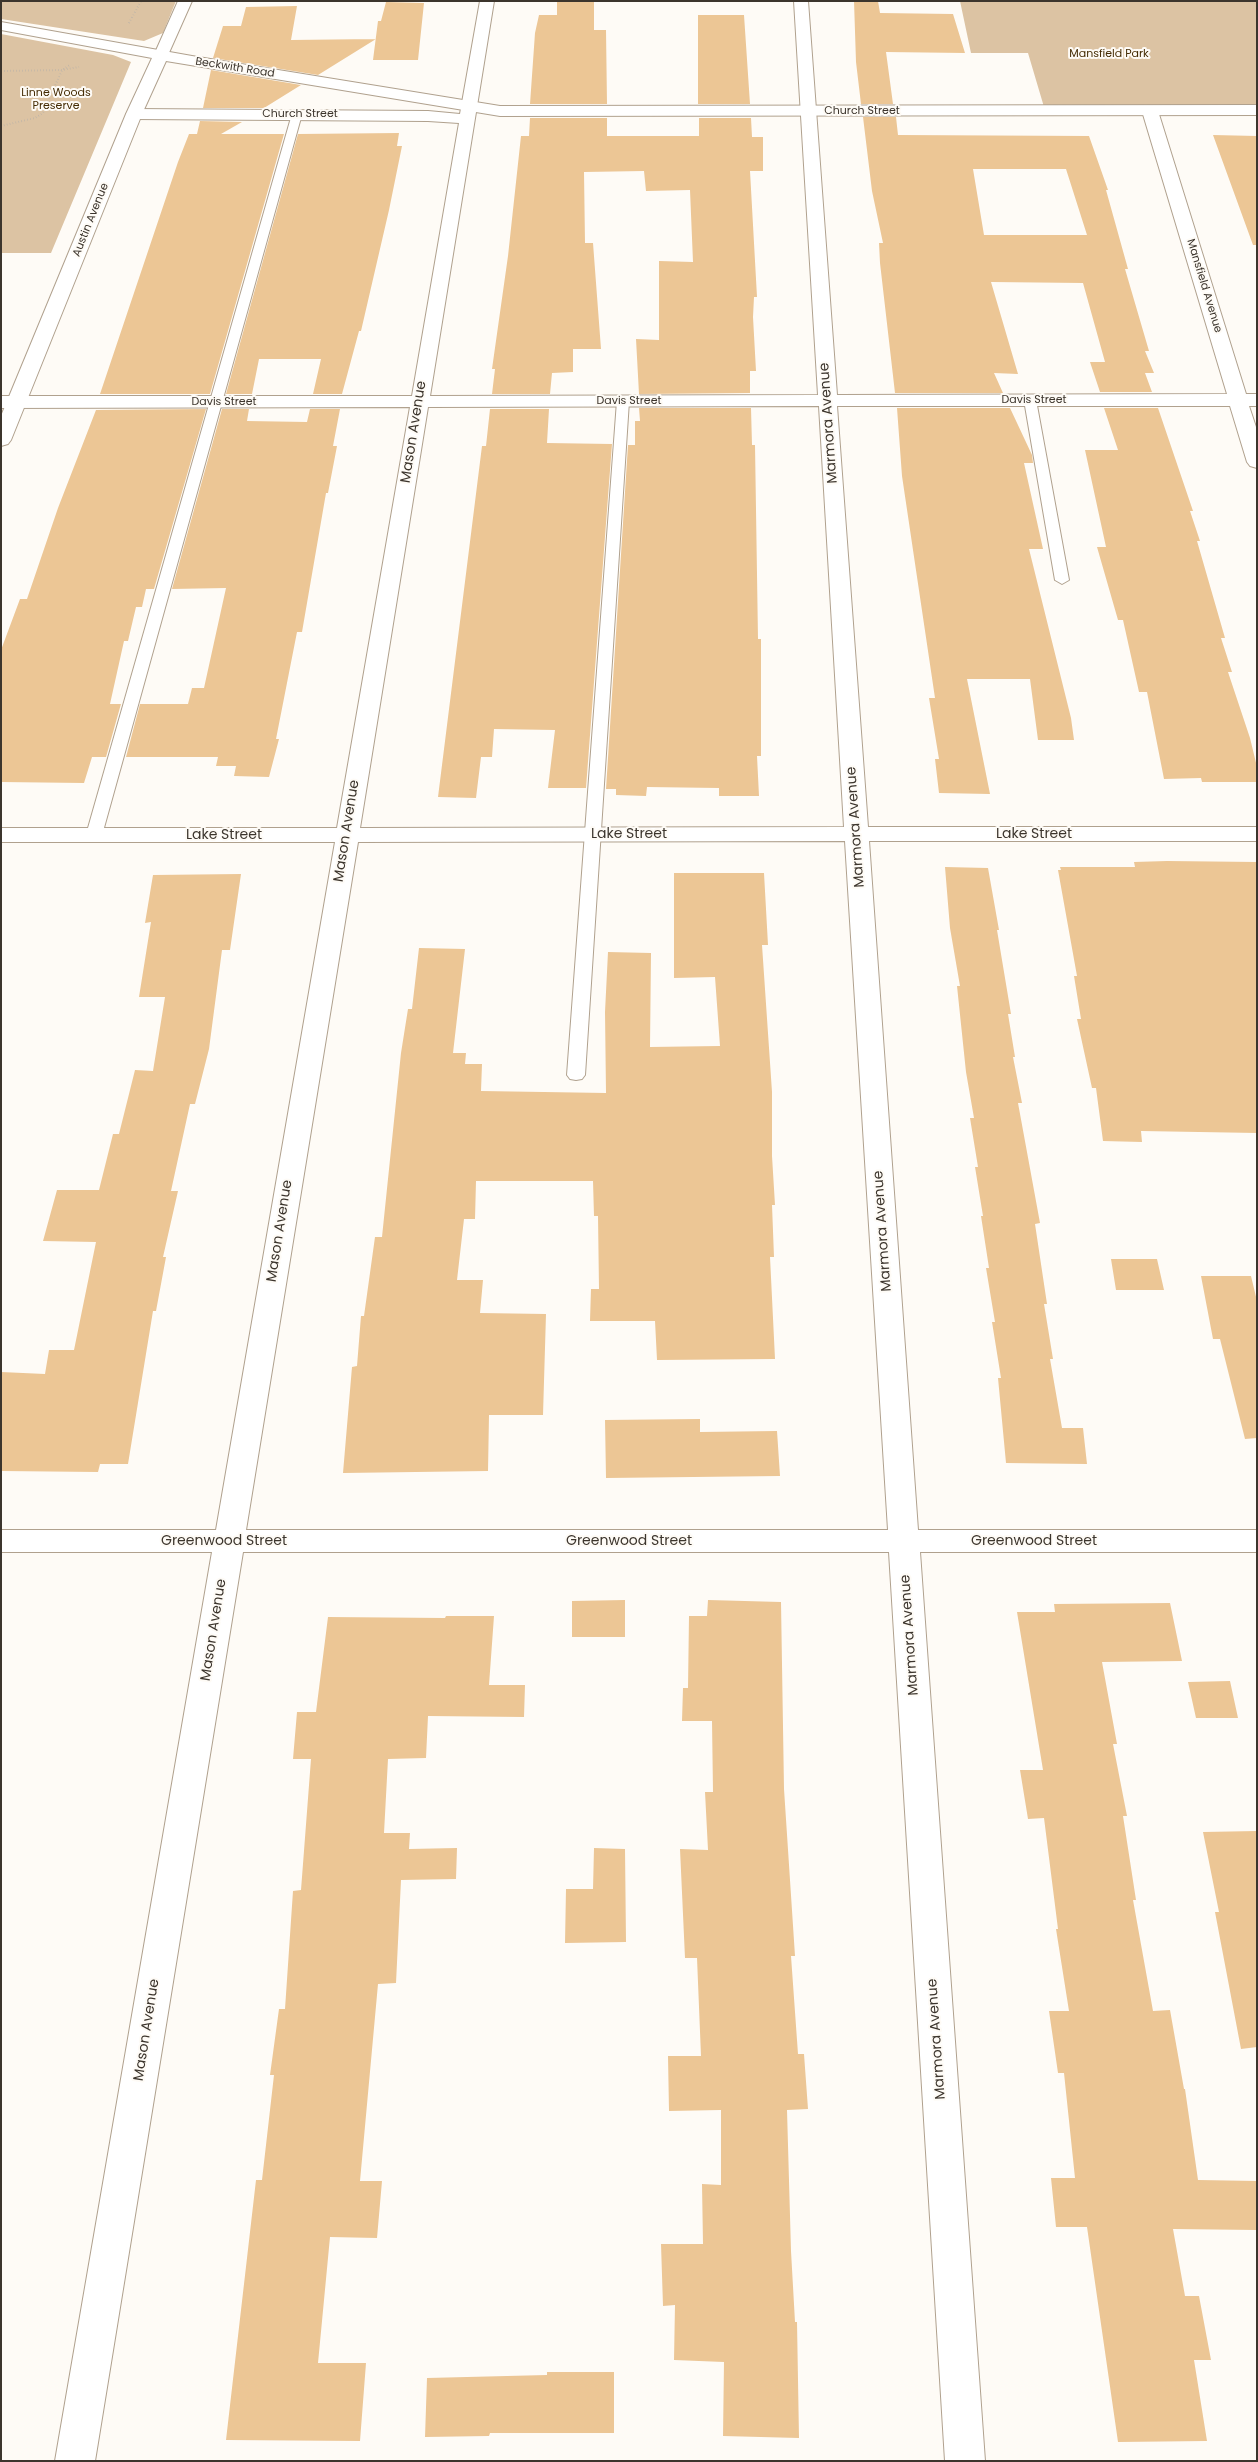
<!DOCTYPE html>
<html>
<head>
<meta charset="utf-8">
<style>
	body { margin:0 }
	#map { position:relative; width:1258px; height:2462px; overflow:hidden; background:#fefbf6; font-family:Poppins,sans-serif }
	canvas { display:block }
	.frame { position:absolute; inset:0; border:2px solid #3c352d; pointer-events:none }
</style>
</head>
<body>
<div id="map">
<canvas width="1258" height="2462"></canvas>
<div class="frame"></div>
</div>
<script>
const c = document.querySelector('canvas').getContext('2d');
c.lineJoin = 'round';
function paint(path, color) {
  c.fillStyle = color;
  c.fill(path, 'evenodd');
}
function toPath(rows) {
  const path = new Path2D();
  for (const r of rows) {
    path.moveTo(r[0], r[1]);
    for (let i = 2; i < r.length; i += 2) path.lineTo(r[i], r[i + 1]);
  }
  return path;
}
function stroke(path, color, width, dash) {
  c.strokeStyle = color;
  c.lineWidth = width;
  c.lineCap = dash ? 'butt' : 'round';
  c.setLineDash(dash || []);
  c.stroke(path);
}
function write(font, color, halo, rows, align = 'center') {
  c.font = font + ' Poppins,sans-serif';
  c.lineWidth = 4;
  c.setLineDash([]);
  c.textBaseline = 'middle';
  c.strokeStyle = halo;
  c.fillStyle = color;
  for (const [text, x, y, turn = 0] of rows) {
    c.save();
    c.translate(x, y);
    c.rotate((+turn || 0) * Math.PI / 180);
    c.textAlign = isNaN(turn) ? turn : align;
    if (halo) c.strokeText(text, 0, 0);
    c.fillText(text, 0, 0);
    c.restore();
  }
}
paint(toPath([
	[1,1,176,1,163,33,144,41,1,19],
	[960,1,1257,1,1257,107,1044,107,1028,53,971,53],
	[1,34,113,55,131,62,51,253,1,253]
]), '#dcc3a3');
paint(toPath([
	[557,1,594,1,594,30,606,30,607,104,530,104,535,33,539,15,557,15],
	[854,1,878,1,880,13,953,14,965,53,886,52,893,104,861,104,856,62],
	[386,2,424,3,418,60,373,60,378,21,381,21],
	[297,6,291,40,376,39,318,75,213,58,223,26,241,26,246,7],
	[698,15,744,15,750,104,698,104],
	[211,70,301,85,264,108,203,108],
	[863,117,896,117,898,135,1089,136,1108,190,1106,190,1128,269,1125,269,1149,351,1145,351,1154,373,1145,373,1152,392,1100,392,1090,362,1105,362,1083,283,991,282,1018,374,994,373,1003,393,895,393,880,263,879,243,883,243,872,191],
	[973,169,1066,169,1087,235,984,235],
	[530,118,607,118,607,136,699,136,699,118,751,118,752,137,763,137,763,171,750,171,757,297,754,297,753,317,756,371,750,371,750,393,639,394,636,339,659,340,659,261,693,262,690,190,646,191,644,171,584,172,585,243,593,243,601,349,573,349,573,372,552,373,550,394,492,394,495,369,492,369,508,256,521,136,529,136],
	[200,121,242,122,221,134,284,134,210,394,100,394,178,162,189,134,197,134],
	[399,133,397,146,402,146,389,210,361,331,359,331,342,394,313,394,321,359,259,359,252,394,226,394,298,134],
	[1213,135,1257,136,1257,245,1253,245],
	[639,408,751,408,752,445,755,445,758,639,761,639,761,756,757,756,759,796,719,796,719,788,647,787,646,796,616,795,616,789,606,789,628,445,635,445,635,421,640,421],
	[897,408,1010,408,1032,455,1033,463,1024,463,1043,549,1029,549,1071,718,1074,740,1038,740,1030,679,967,679,990,794,939,793,935,759,939,759,929,698,935,698,902,476],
	[1104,408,1158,408,1193,511,1190,511,1200,541,1197,541,1225,638,1221,638,1232,672,1228,672,1250,738,1257,767,1257,782,1202,782,1201,778,1164,779,1147,692,1139,692,1123,620,1118,620,1097,547,1106,547,1085,450,1118,450],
	[206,409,154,589,146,589,142,607,136,607,128,641,124,641,110,704,121,704,106,757,92,757,84,783,1,782,1,650,20,599,27,599,58,508,96,410],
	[222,409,249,409,247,421,307,422,310,409,340,409,333,446,337,446,328,493,326,493,302,632,297,632,276,739,279,739,269,777,234,776,236,766,216,766,218,757,126,757,140,704,188,704,192,688,204,688,226,588,172,589],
	[490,409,549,409,547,443,612,444,586,788,548,788,555,730,494,729,492,757,481,757,476,798,438,797,482,446,486,446],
	[1167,861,1257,862,1257,1133,1141,1131,1142,1142,1103,1141,1096,1088,1092,1088,1077,1019,1081,1019,1074,976,1077,976,1058,870,1061,870,1060,867,1135,867,1134,862],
	[945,867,988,868,999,930,997,930,1011,1014,1008,1014,1015,1057,1013,1057,1022,1103,1018,1103,1040,1223,1035,1224,1047,1304,1044,1304,1053,1359,1050,1359,1062,1428,1083,1428,1087,1464,1006,1463,998,1378,1001,1378,992,1322,995,1322,986,1268,989,1268,981,1216,983,1216,975,1167,978,1167,970,1118,974,1118,966,1072,957,986,960,986,950,928],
	[674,873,764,873,768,945,762,945,772,1092,772,1156,775,1205,772,1205,774,1257,770,1257,775,1359,657,1360,655,1321,590,1321,591,1289,599,1289,598,1216,594,1216,593,1181,476,1181,475,1219,464,1219,457,1280,483,1280,480,1313,546,1314,543,1415,489,1415,488,1471,343,1473,352,1367,357,1366,361,1316,364,1316,375,1237,382,1237,401,1053,408,1009,412,1009,419,948,465,949,453,1053,466,1053,465,1064,482,1064,481,1091,606,1093,605,1012,608,952,651,953,650,1047,720,1046,715,977,674,978],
	[241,874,230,950,222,950,209,1049,195,1104,190,1104,171,1191,178,1191,163,1257,166,1257,156,1311,153,1311,128,1464,100,1464,98,1472,1,1471,1,1372,45,1374,49,1350,74,1350,96,1242,43,1241,57,1190,99,1190,113,1134,119,1134,135,1070,153,1071,165,997,139,997,151,922,145,923,153,875],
	[1111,1259,1157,1259,1164,1290,1116,1290],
	[1201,1276,1251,1276,1257,1301,1257,1438,1245,1439,1220,1339,1213,1339],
	[700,1419,700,1432,777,1431,780,1476,606,1478,605,1420],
	[625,1600,625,1637,572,1637,572,1601],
	[708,1600,781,1602,784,1789,795,1956,791,1956,798,2054,804,2054,808,2109,787,2110,791,2251,795,2322,797,2322,799,2438,723,2436,724,2362,674,2360,675,2305,663,2306,661,2244,703,2244,702,2184,721,2185,721,2110,669,2111,668,2056,701,2056,697,1958,685,1958,680,1849,708,1850,705,1792,713,1792,712,1721,682,1721,683,1688,688,1688,689,1616,707,1616],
	[1170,1603,1182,1661,1102,1662,1117,1744,1113,1744,1127,1816,1123,1816,1136,1900,1133,1900,1153,2011,1170,2010,1184,2089,1185,2089,1198,2180,1257,2181,1257,2230,1173,2229,1185,2296,1199,2296,1211,2360,1194,2360,1207,2441,1118,2442,1087,2227,1056,2227,1051,2178,1075,2178,1064,2073,1058,2073,1049,2011,1069,2011,1056,1929,1058,1929,1044,1818,1028,1819,1020,1770,1043,1770,1017,1612,1055,1612,1054,1604],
	[446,1616,494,1616,489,1685,525,1685,524,1717,428,1716,426,1758,388,1759,384,1833,410,1833,409,1849,457,1848,456,1879,401,1880,396,1983,378,1984,360,2181,382,2181,377,2238,330,2237,318,2363,366,2363,360,2441,226,2440,256,2180,262,2180,274,2075,270,2075,279,2009,285,2009,293,1891,301,1890,311,1759,293,1759,297,1712,316,1712,328,1617,445,1618],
	[1230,1681,1238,1718,1196,1718,1188,1682],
	[1257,1831,1257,2047,1241,2049,1215,1912,1219,1912,1203,1832],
	[594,1848,625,1849,626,1942,565,1943,566,1889,593,1889],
	[547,2372,614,2372,614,2433,490,2433,489,2436,425,2437,427,2378,547,2375]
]), '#ecc695');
const service = toPath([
	[297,111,302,114,102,835,94,840,88,838,86,835,292,114,297,111],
	[1030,396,1036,400,1069,580,1062,584,1055,580,1024,400,1030,396],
	[623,397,629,401,585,1075,582,1079,576,1080,570,1079,567,1075,617,401,623,397]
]);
const minor = toPath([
	[178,1,192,1,168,55,166,58,156,58,154,55,178,1],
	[480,1,494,1,430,396,818,395,794,1,808,1,837,395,1227,394,1142,111,1150,106,1158,111,1246,394,1257,394,1257,406,1249,406,1257,430,1257,468,1250,466,1247,462,1230,406,837,406,868,827,1257,827,1257,841,869,841,918,1530,1257,1530,1257,1552,920,1552,985,2461,945,2461,889,1552,243,1552,95,2461,55,2461,212,1552,1,1552,1,1530,216,1530,335,842,1,842,1,828,337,828,410,407,1,408,1,396,412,396,459,123,428,121,134,119,126,114,134,109,428,111,460,114,480,1],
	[819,406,844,827,360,828,428,407,819,406],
	[845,841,888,1530,246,1530,358,842,845,841]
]);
const tertiary = toPath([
	[1,22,192,56,500,106,1257,105,1257,115,500,116,166,61,142,114,11,440,8,444,1,446,1,416,126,114,152,58,1,30,1,22]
]);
stroke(service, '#b0a18e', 2);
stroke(minor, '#b0a18e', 2);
stroke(tertiary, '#b0a18e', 2);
stroke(toPath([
	[129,23,141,1],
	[1,71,62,70,79,67],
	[1,126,35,118,43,113,62,70,70,65]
]), '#b4afa9', 2, [0.5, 2.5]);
paint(service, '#fff');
paint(minor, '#fff');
paint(tertiary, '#fff');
write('11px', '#452c04', '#fefbf6', [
	["Mansfield Park",1109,54],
	["Linne Woods",56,93],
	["Preserve",56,106]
]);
write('11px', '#3c352d', '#fefbf6', [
	["Beckwith Road",235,68,9],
	["Church Street",862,111],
	["Church Street",300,114],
	["Austin Avenue",91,220,-68],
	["Mansfield Avenue",1204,286,73],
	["Davis Street",1034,400],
	["Davis Street",629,401],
	["Davis Street",224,402]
]);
write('14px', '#3c352d', '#fefbf6', [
	["Marmora Avenue",829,423,-94],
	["Mason Avenue",414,432,-81],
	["Marmora Avenue",856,827,-94],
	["Mason Avenue",347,831,-81],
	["Lake Street",629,834],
	["Lake Street",1034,834],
	["Lake Street",224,835],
	["Mason Avenue",280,1231,-81],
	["Marmora Avenue",883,1231,-94],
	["Greenwood Street",224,1541],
	["Greenwood Street",629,1541],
	["Greenwood Street",1034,1541],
	["Mason Avenue",214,1630,-81],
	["Marmora Avenue",910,1635,-94],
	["Mason Avenue",147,2030,-81],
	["Marmora Avenue",937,2039,-94]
]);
</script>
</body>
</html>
